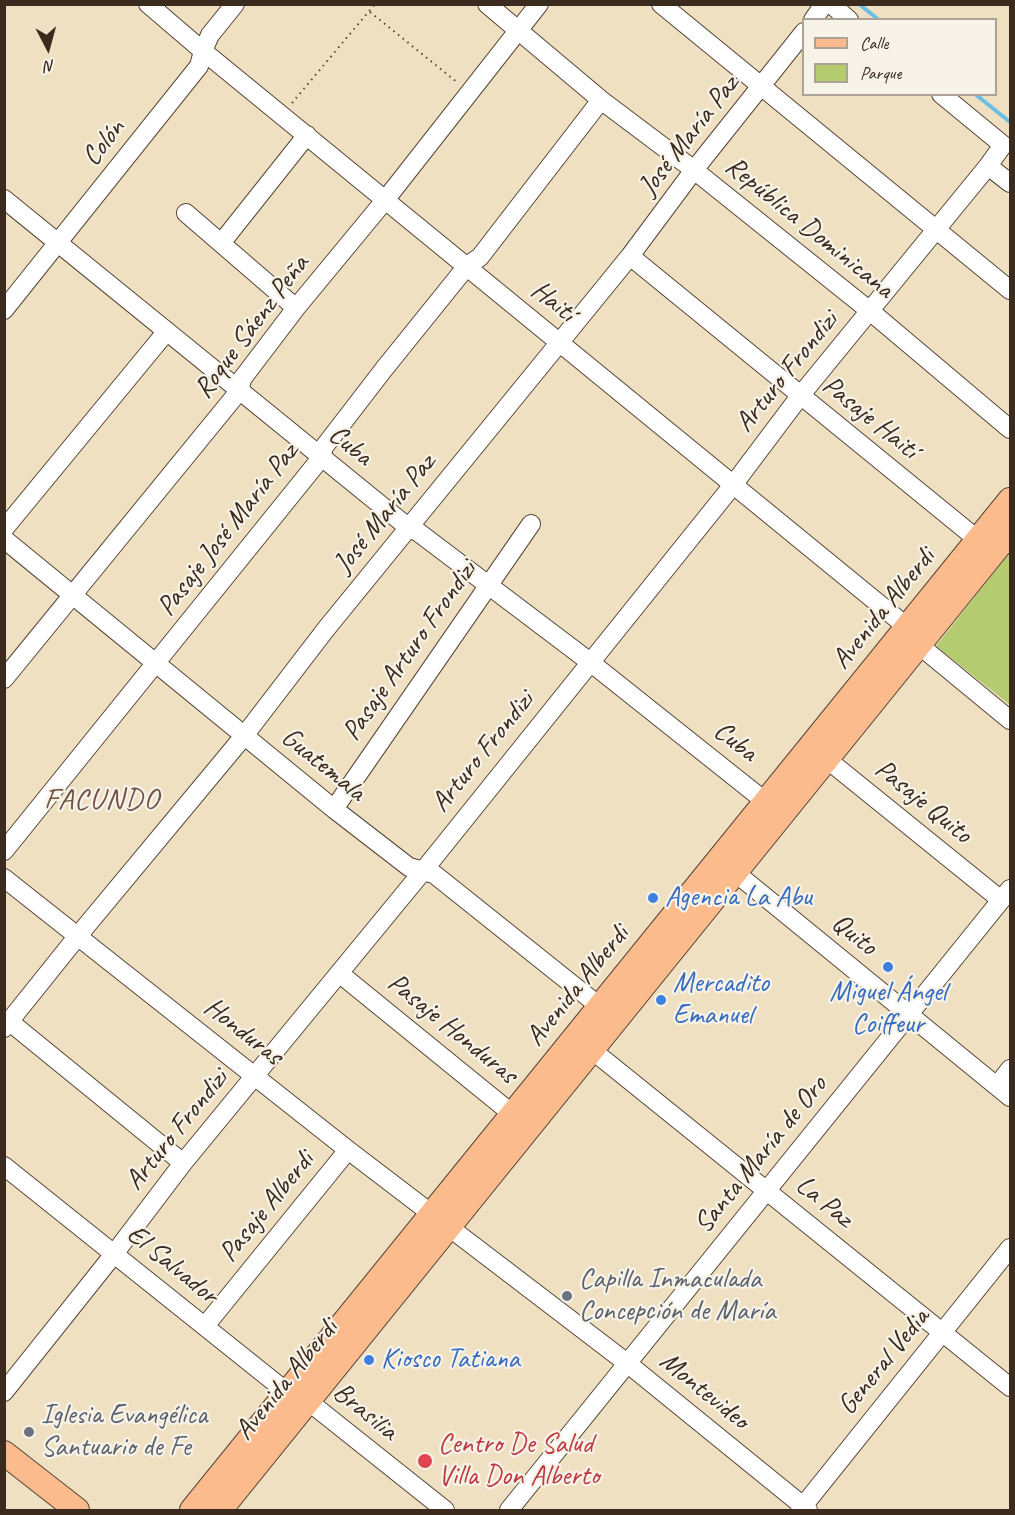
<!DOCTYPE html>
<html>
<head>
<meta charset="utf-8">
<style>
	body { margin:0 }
	#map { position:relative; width:1015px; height:1515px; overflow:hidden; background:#efe0c2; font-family:Caveat,sans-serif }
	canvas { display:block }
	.frame { position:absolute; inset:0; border:6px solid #3b2a1e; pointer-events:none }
	.legend { position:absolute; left:802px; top:18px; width:195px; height:78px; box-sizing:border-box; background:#f7f3e8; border:2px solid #aca397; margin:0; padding:8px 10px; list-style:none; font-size:18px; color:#3b2a1e }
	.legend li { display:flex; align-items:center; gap:12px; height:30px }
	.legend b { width:30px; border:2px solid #aca397 }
	.north { position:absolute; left:18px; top:18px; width:60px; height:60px; -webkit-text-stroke:4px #f7f3e8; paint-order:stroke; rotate:174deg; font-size:16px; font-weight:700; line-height:24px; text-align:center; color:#3b2a1e }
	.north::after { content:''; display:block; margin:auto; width:21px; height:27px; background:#3b2a1e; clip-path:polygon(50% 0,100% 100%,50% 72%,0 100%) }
</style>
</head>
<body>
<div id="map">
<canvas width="1015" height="1515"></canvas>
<div class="frame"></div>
<ul class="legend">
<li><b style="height:8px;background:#fbbb8c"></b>Calle</li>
<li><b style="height:16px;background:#b5cb6f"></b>Parque</li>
</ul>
<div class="north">N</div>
</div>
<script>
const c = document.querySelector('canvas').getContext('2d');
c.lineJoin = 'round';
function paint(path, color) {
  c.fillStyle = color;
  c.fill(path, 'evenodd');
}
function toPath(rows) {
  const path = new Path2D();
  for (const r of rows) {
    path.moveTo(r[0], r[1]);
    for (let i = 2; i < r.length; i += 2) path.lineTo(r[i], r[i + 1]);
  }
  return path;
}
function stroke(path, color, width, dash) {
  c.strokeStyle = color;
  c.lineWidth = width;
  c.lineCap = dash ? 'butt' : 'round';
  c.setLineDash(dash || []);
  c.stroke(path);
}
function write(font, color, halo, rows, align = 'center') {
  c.font = font + ' Caveat,sans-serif';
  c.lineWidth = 4.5;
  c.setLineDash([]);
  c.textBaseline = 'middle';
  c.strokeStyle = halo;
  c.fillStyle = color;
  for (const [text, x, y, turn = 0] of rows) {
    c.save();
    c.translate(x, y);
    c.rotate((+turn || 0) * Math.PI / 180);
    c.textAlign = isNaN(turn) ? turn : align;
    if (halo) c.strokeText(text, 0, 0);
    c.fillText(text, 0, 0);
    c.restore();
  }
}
paint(toPath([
	[1010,552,1010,705,936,646]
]), '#b5cb6f');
stroke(toPath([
	[859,4,879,20],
	[975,94,1010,122]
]), '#6bbfe7', 4);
const minor = toPath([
	[148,4,203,51,884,608,907,627,919,645,1010,720],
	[487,4,601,100,694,170,870,311,1010,429],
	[661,4,1010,290],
	[831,4,849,20],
	[813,20,824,4],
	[988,166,1010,183],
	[4,199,409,528,418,532,590,662,776,810],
	[186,213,296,308],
	[222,242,307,135],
	[630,256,988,548],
	[4,310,199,66,203,51,210,35,235,4],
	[4,529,167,331],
	[4,539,334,809,409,867,434,874,608,1013],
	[4,679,240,390,242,379,296,308,386,199,539,4],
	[818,752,1001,900],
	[334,809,531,524],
	[4,851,321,458,324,447,384,369,467,266,480,257,601,100],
	[726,865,1010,1097],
	[4,878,348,1150,627,1363,808,1510],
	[339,973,521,1121],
	[10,1022,183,1163],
	[4,1028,77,937,244,736,326,629,630,256,694,170,804,32],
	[582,1042,1010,1387],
	[997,1086,1010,1069],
	[4,1166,288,1393,308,1401,445,1510],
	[205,1326,348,1150],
	[4,1392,114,1254,183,1163,423,871,733,485,800,396,988,166,1003,145,941,94],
	[509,1510,1010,889],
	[800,1510,1010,1248]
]);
const major = toPath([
	[4,1453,77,1510],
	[192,1510,1010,500],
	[220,1510,1010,532]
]);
stroke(minor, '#564537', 20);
stroke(major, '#564537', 26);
stroke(toPath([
	[370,12,458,83],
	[292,103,375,4]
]), '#564537', 2, [1.5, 4.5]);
stroke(minor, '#fff', 18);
stroke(major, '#fbbb8c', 24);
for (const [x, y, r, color] of [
	[653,898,6,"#3f7fe0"],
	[888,967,6,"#3f7fe0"],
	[661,1000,6,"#3f7fe0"],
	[567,1296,6,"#6b7280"],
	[369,1360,6,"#3f7fe0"],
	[29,1432,6,"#6b7280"],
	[425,1461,8,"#e0444e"]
]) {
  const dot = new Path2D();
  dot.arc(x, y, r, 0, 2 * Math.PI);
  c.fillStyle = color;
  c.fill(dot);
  stroke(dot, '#f7f3e8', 2);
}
write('28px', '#3b2a1e', '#f7f3e8', [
	["José María Paz",689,136,-52],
	["Colón",104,143,-52],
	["República Dominicana",809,228,39],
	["Haití",553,302,39],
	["Roque Sáenz Peña",252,327,-53],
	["Arturo Frondizi",787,372,-51],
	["Pasaje Haití",870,418,39],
	["Cuba",350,446,39],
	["José María Paz",385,514,-51],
	["Pasaje José María Paz",228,530,-52],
	["Avenida Alberdi",884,609,-51],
	["Pasaje Arturo Frondizi",410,651,-55],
	["Cuba",735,742,38],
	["Arturo Frondizi",483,752,-51],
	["Guatemala",323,765,39],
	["Pasaje Quito",923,802,39],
	["Quito",854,935,39],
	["Avenida Alberdi",578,986,-51],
	["Pasaje Honduras",452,1029,39],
	["Honduras",243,1032,38],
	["Arturo Frondizi",177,1130,-51],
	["Santa María de Oro",761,1155,-51],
	["La Paz",824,1202,39],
	["Pasaje Alberdi",267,1207,-51],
	["El Salvador",172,1265,39],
	["General Vedia",884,1362,-51],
	["Avenida Alberdi",287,1380,-51],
	["Montevideo",704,1391,39],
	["Brasilia",365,1412,39]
]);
write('28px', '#366cbe', '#f7f3e8', [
	["Agencia La Abu",665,898],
	["Mercadito",673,984],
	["Emanuel",673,1016],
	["Miguel Ángel",888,993,"center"],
	["Coiffeur",888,1025,"center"],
	["Kiosco Tatiana",381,1360]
], 'left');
write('28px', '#5b616d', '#f7f3e8', [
	["Capilla Inmaculada",579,1280],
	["Concepción de María",579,1312],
	["Iglesia Evangélica",41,1416],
	["Santuario de Fe",41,1448]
], 'left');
write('28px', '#be3a42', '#f7f3e8', [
	["Centro De Salud",438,1445],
	["Villa Don Alberto",438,1477]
], 'left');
c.letterSpacing = '1.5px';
write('30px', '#725247', '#f7f3e8', [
	["FACUNDO",102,800]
]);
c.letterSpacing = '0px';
</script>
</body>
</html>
